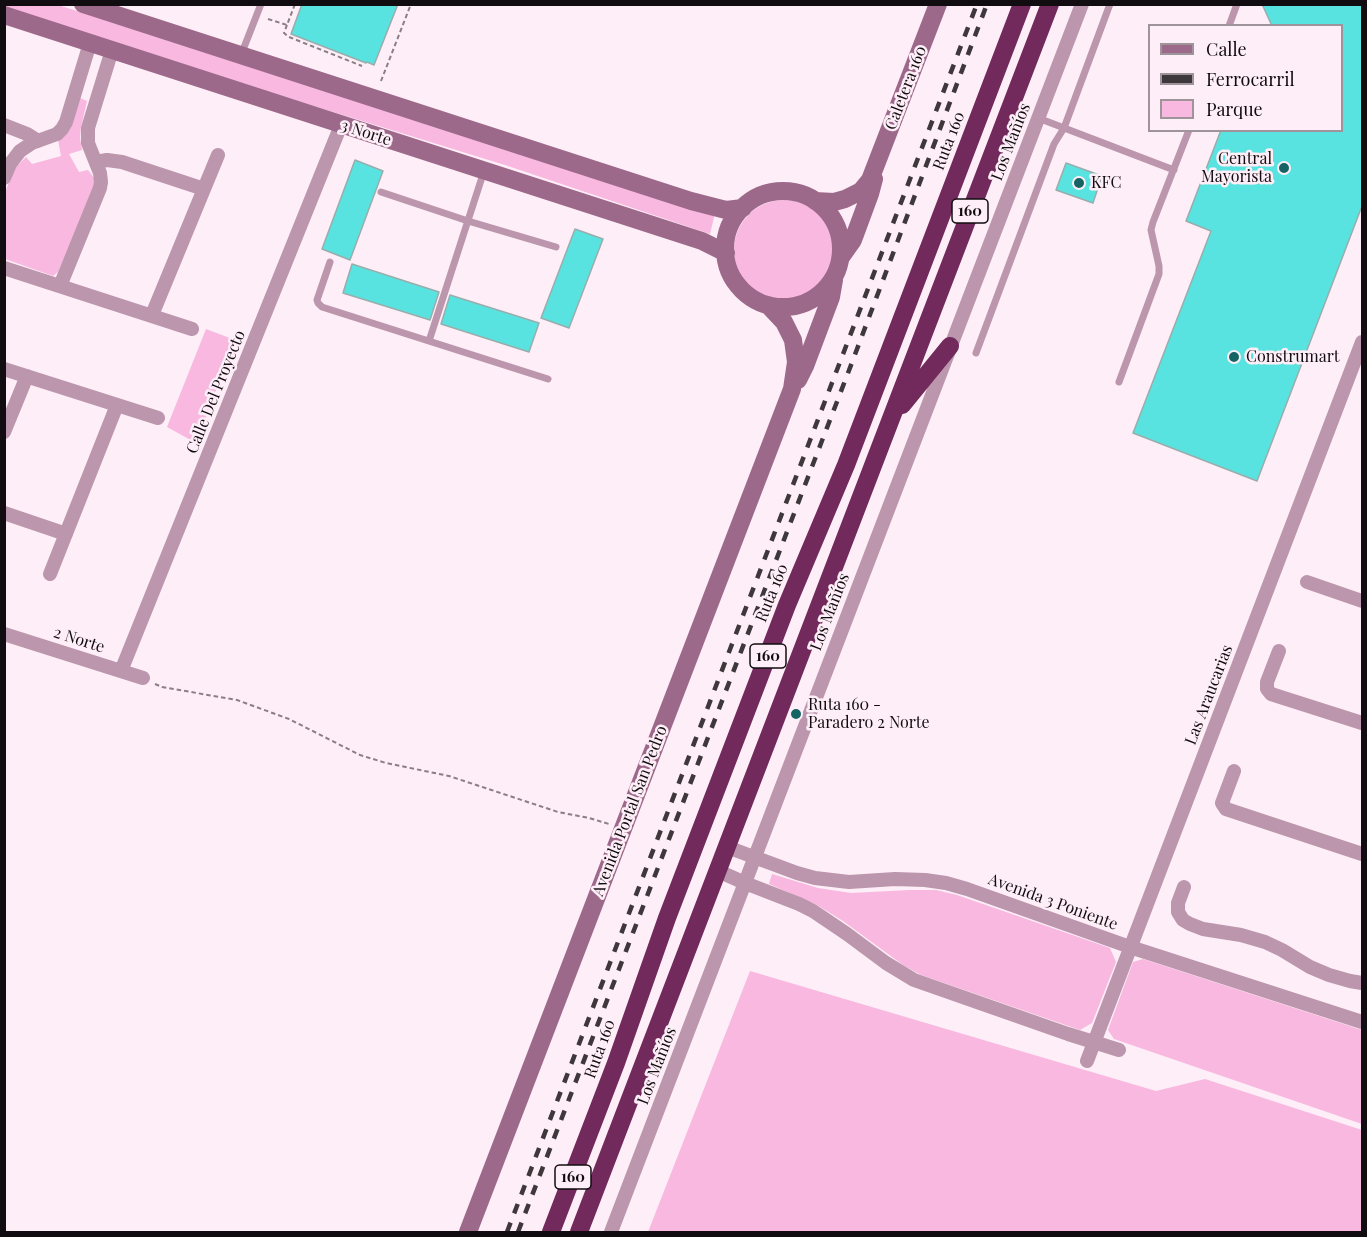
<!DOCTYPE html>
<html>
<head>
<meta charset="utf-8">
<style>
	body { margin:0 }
	#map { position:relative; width:1367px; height:1237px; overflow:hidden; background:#feeef7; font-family:"Playfair Display",serif }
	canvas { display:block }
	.frame { position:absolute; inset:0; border:6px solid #110c0f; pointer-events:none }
	.legend { position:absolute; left:1148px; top:24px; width:195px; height:108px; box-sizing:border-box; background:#feeef7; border:2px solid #9f949a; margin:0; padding:8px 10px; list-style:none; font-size:18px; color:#110c0f }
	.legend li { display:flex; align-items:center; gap:12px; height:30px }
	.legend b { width:30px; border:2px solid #9f949a }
</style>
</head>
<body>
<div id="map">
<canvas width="1367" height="1237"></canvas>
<div class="frame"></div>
<ul class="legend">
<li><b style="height:8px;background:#9d698a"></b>Calle</li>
<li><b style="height:8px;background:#3e373b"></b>Ferrocarril</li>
<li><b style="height:16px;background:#f8b8e0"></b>Parque</li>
</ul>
</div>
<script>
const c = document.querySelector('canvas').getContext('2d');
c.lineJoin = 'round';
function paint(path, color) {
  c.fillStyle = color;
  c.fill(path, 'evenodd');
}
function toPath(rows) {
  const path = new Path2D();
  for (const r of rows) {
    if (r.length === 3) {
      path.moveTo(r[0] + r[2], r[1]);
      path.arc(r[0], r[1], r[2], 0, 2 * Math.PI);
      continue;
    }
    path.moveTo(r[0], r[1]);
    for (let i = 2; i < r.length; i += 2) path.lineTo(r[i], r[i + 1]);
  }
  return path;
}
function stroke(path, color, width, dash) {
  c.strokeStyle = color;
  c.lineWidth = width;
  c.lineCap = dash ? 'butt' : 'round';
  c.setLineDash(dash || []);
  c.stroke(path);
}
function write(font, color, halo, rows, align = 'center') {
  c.font = font + ' "Playfair Display",serif';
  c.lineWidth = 5;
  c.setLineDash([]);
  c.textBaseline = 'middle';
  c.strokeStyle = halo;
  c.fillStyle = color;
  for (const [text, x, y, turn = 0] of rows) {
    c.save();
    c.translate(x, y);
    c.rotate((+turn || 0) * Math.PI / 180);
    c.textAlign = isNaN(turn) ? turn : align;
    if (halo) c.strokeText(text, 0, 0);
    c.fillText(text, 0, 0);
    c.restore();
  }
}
paint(toPath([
	[5,5,58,5,715,213,710,234,508,166,220,77,5,8],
	[80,98,87,101,81,127,80,138,82,150,69,154,79,172,88,170,95,179,96,186,58,272,53,276,5,259,4,195,14,169,26,157,32,164,61,156,58,140,69,131],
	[784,250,50],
	[206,329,235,340,196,443,167,427],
	[772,874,818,888,851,893,909,890,936,890,957,895,1110,948,1116,962,1092,1023,1080,1030,921,975,903,965,843,921,817,905,769,884],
	[1143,959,1362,1030,1362,1124,1114,1039,1108,1030,1133,962],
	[750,971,1156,1091,1205,1079,1362,1130,1362,1232,648,1232]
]), '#f8b8e0');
const building = toPath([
	[302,4,398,4,374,65,367,62,366,63,291,34,302,4],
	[1262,4,1362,4,1362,206,1257,481,1133,433,1211,231,1186,221,1221,130,1341,130,1341,26,1272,26,1262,4],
	[355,160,383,171,350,260,322,249,355,160],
	[1066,163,1102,176,1093,203,1056,190,1066,163],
	[575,229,603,239,569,328,541,318,575,229],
	[352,264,439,292,430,320,343,293,352,264],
	[450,295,539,323,529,352,441,324,450,295]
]);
paint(building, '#59e3e0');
stroke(building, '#99adac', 1.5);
stroke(toPath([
	[268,19,287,25,295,4],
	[287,25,284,33,289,37,362,66],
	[381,81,411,4],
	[155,684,162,687,237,700,289,719,360,755,386,763,449,776,558,812,589,818,609,824],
	[603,1042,610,1028]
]), '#8a7f85', 2, [4.5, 3]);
stroke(toPath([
	[1229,26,1237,4],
	[241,55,261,4],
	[1038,118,1174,170],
	[381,192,468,221,556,247],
	[330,262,317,300,318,303,322,307,548,379],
	[429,341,484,171],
	[976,353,1054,144,1064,128,1110,4],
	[1119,382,1159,274,1159,266,1151,230,1153,222,1189,130]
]), '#bb96ac', 7);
stroke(toPath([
	[4,125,27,134,38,141],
	[96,162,107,160,122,162,204,189],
	[4,178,10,164,20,151,32,143,57,134,62,129,66,122,90,43],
	[4,268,192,329],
	[60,286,100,188,101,182,100,173,88,143,88,128,112,50],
	[152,315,218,155],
	[4,369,158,418],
	[4,432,27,376],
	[4,513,66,534],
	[50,574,117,405],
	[1307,582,1362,601],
	[4,634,143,678],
	[1279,651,1267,682,1267,689,1271,694,1362,723],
	[121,671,341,125],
	[1234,771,1222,803,1226,809,1362,854],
	[727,847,797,873,815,878,849,882,895,879,925,880,946,883,967,889,1130,947,1362,1022],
	[718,871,745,883,799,904,813,911,847,934,886,963,914,980,1068,1034,1119,1050],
	[1184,887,1178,903,1178,912,1183,920,1190,924,1203,929,1241,935,1265,942,1282,950,1310,967,1329,975,1350,981,1362,983],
	[1087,1061,1362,342],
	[611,1232,1082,4]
]), '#bb96ac', 14);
stroke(toPath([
	[83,4,691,201,726,210,743,208],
	[4,15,702,241,726,253],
	[783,249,58],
	[815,201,834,202,845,199,861,191,870,180,938,4],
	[841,257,853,240,870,194,874,179],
	[798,380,805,366,831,297,834,280],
	[468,1232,792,389,796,362,793,340,784,322,768,305]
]), '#9d698a', 18);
stroke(toPath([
	[902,405,950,346],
	[551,1232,616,1063,667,918,787,605,846,465,1022,4],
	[579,1232,1050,4]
]), '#722a5c', 18);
stroke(toPath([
	[507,1232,977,4],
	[518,1232,848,373,987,4]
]), '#3e373b', 4.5, [10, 10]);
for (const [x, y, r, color] of [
	[1284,168,6,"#156463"],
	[1079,183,6,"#156463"],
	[1234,357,6,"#156463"],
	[796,714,6,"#156463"]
]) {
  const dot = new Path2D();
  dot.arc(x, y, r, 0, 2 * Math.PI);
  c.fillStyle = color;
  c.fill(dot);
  stroke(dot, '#feeef7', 2);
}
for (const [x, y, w] of [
	[970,211,36],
	[768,656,36],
	[573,1177,36]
]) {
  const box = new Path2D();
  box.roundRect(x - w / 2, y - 12, w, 24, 4.5);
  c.fillStyle = '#feeef7';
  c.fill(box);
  stroke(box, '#110c0f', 1.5);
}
write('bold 15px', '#110c0f', null, [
	["160",970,211],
	["160",768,656],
	["160",573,1177]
]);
write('16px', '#110c0f', '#feeef7', [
	["Caletera 160",906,88,-69],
	["3 Norte",366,133,18],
	["Ruta 160",949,141,-69],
	["Los Mañíos",1011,142,-69],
	["Calle Del Proyecto",216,392,-68],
	["Ruta 160",772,593,-68],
	["Los Mañíos",830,612,-69],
	["2 Norte",79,640,18],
	["Las Araucarias",1209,695,-69],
	["Avenida Portal San Pedro",630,811,-69],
	["Avenida 3 Poniente",1053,902,20],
	["Ruta 160",600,1049,-70],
	["Los Mañíos",657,1066,-69]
]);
write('16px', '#110c0f', '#feeef7', [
	["Central",1272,159,"right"],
	["Mayorista",1272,177,"right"],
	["KFC",1091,183],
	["Construmart",1246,357],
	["Ruta 160 -",808,705],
	["Paradero 2 Norte",808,723]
], 'left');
</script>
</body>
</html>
